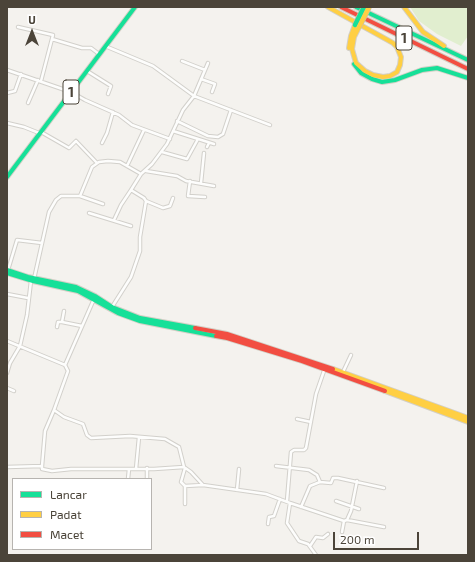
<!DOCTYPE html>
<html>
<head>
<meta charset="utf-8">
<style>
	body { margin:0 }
	#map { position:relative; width:475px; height:562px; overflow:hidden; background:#f4f2ee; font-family:"Exo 2",sans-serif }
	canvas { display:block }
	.frame { position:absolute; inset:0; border:8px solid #4b4439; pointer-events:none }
	.legend { position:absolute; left:12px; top:478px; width:140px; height:72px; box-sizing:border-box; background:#fff; border:1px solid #b7b4b0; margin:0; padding:5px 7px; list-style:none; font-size:12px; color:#4b4439 }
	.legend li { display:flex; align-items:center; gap:8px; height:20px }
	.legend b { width:20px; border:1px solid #b7b4b0 }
	.north { position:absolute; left:12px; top:12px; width:40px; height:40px; -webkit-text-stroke:3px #fff; paint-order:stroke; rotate:0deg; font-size:11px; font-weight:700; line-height:16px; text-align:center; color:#4b4439 }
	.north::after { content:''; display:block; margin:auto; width:14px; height:18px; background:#4b4439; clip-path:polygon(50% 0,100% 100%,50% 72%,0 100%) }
	.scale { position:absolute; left:333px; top:532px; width:86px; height:18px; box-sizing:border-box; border:2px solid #4b4439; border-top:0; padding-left:5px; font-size:12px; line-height:14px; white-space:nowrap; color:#4b4439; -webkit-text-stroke:3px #fff; paint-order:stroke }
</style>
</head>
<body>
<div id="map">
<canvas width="475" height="562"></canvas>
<div class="frame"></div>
<ul class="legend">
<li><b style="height:5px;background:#16e098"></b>Lancar</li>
<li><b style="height:5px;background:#ffcf43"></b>Padat</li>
<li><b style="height:5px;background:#f24e42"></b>Macet</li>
</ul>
<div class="north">U</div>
<div class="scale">200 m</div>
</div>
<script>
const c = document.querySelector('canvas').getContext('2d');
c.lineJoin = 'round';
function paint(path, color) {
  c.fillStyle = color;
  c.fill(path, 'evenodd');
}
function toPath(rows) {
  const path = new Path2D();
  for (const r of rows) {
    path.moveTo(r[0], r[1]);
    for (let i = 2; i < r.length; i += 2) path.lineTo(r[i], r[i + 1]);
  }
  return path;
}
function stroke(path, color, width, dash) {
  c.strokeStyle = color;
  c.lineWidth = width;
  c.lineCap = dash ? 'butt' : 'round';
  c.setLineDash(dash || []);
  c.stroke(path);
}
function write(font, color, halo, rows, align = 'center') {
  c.font = font + ' "Exo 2",sans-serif';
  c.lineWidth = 3.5;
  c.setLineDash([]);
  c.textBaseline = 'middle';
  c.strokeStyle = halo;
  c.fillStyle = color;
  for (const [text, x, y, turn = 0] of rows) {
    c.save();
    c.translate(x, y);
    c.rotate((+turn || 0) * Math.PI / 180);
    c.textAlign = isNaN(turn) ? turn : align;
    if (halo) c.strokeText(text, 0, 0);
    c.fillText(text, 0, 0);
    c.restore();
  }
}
paint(toPath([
	[410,7,468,7,468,36,461,46,437,34,419,21]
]), '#e1eecf');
const street = toPath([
	[18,27,53,35,41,81],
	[52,39,82,48,91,48,99,54],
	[105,46,153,66,194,96,270,125],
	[182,61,205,70],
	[7,70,71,92,85,100,119,115,132,125,170,139],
	[87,71,111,86,108,94],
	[201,79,215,84,212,92],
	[7,93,15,91,21,74],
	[28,103,38,80],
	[177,121,208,136,218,137,223,134,231,110],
	[7,123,24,127,39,133],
	[173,131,214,144],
	[41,132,69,148,76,141,97,163],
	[102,143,107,133,113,112],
	[207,147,209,143],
	[162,152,187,159,198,139],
	[127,166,144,130],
	[146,171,177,176,186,181,214,186],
	[190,181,188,196,205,197],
	[201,183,204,153],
	[80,196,92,167,99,162,108,161,120,162,141,174],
	[146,201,163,208,170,206,173,198],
	[89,213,131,226],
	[114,220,121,205,131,190],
	[8,270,17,240,42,243],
	[34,279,49,212,56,200,61,196,80,196,103,204],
	[7,294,28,298],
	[94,299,65,365,68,371,54,410,64,417,83,424,87,435,91,438,130,436,165,439,179,447,184,467,191,472,203,485,266,494,290,503],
	[112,307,131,277,140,251,140,237,146,201,144,198,131,190,141,174,152,164,167,144,183,110,194,96,208,63],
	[62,322,82,326],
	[57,327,58,322,62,322,64,311],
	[7,341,65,365],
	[343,372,351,355],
	[7,373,10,363,20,346,27,315,31,281],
	[7,388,14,391],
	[297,419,311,422],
	[42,466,42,469,52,471,71,469,154,469,184,467],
	[276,466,309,470,317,475,320,482,331,483,333,478,338,478,384,488],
	[7,467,42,466,45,431,54,410],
	[136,469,139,437],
	[128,479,129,469],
	[147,479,147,468],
	[185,486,181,482,185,468],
	[237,490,239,469],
	[287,501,291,452,294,450,304,450,306,448,316,394,325,368],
	[336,501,359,509],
	[185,504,185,486,203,485],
	[301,507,310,486,320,482],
	[347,520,384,527],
	[268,524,269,517,274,516,280,499],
	[342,532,344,521],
	[310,546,316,537,323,538,328,534],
	[316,555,308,544,299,541,287,523,290,503,344,521,347,520,351,511,357,481]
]);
const fast = toPath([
	[356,7,468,60],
	[354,64,361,73,372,79,382,82,395,80,422,70,437,68,468,78],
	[7,177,135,7],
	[7,270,28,277,76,287,95,296,112,307,140,318,195,328],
	[7,273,33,281,78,291,118,313,140,321,216,336]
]);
const slow = toPath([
	[328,7,393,43,397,47,401,57,400,65,397,72,390,76,383,77,373,75,365,71,356,63,352,49,354,37,359,27],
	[404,7,423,32,444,46],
	[349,48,351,36,355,25],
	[333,369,468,418],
	[385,391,468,422]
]);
const jam = toPath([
	[341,7,468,69],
	[195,328,227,334,333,369],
	[216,336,227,338,302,361,385,391]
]);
stroke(street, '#d2d0cb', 4.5);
stroke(fast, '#d3cfc5', 6);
stroke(slow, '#d3cfc5', 6);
stroke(jam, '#d3cfc5', 6);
stroke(street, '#fdfdfc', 2.5);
stroke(fast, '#16e098', 4);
stroke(slow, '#ffcf43', 4);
stroke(jam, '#f24e42', 4);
const fastBridge = toPath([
	[355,25,364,7]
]);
const slowBridge = toPath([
	[359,27,369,7]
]);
stroke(fastBridge, '#ccbfa9', 6, []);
stroke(slowBridge, '#ccbfa9', 6, []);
stroke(fastBridge, '#16e098', 4.5);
stroke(slowBridge, '#ffcf43', 4.5);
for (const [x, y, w] of [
	[404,38,16],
	[71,92,16]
]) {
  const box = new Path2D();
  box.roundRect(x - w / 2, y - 12, w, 24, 3);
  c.fillStyle = '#fff';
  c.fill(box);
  stroke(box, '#4b4439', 1);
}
write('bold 14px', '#4b4439', null, [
	["1",404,38],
	["1",71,92]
]);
</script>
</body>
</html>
